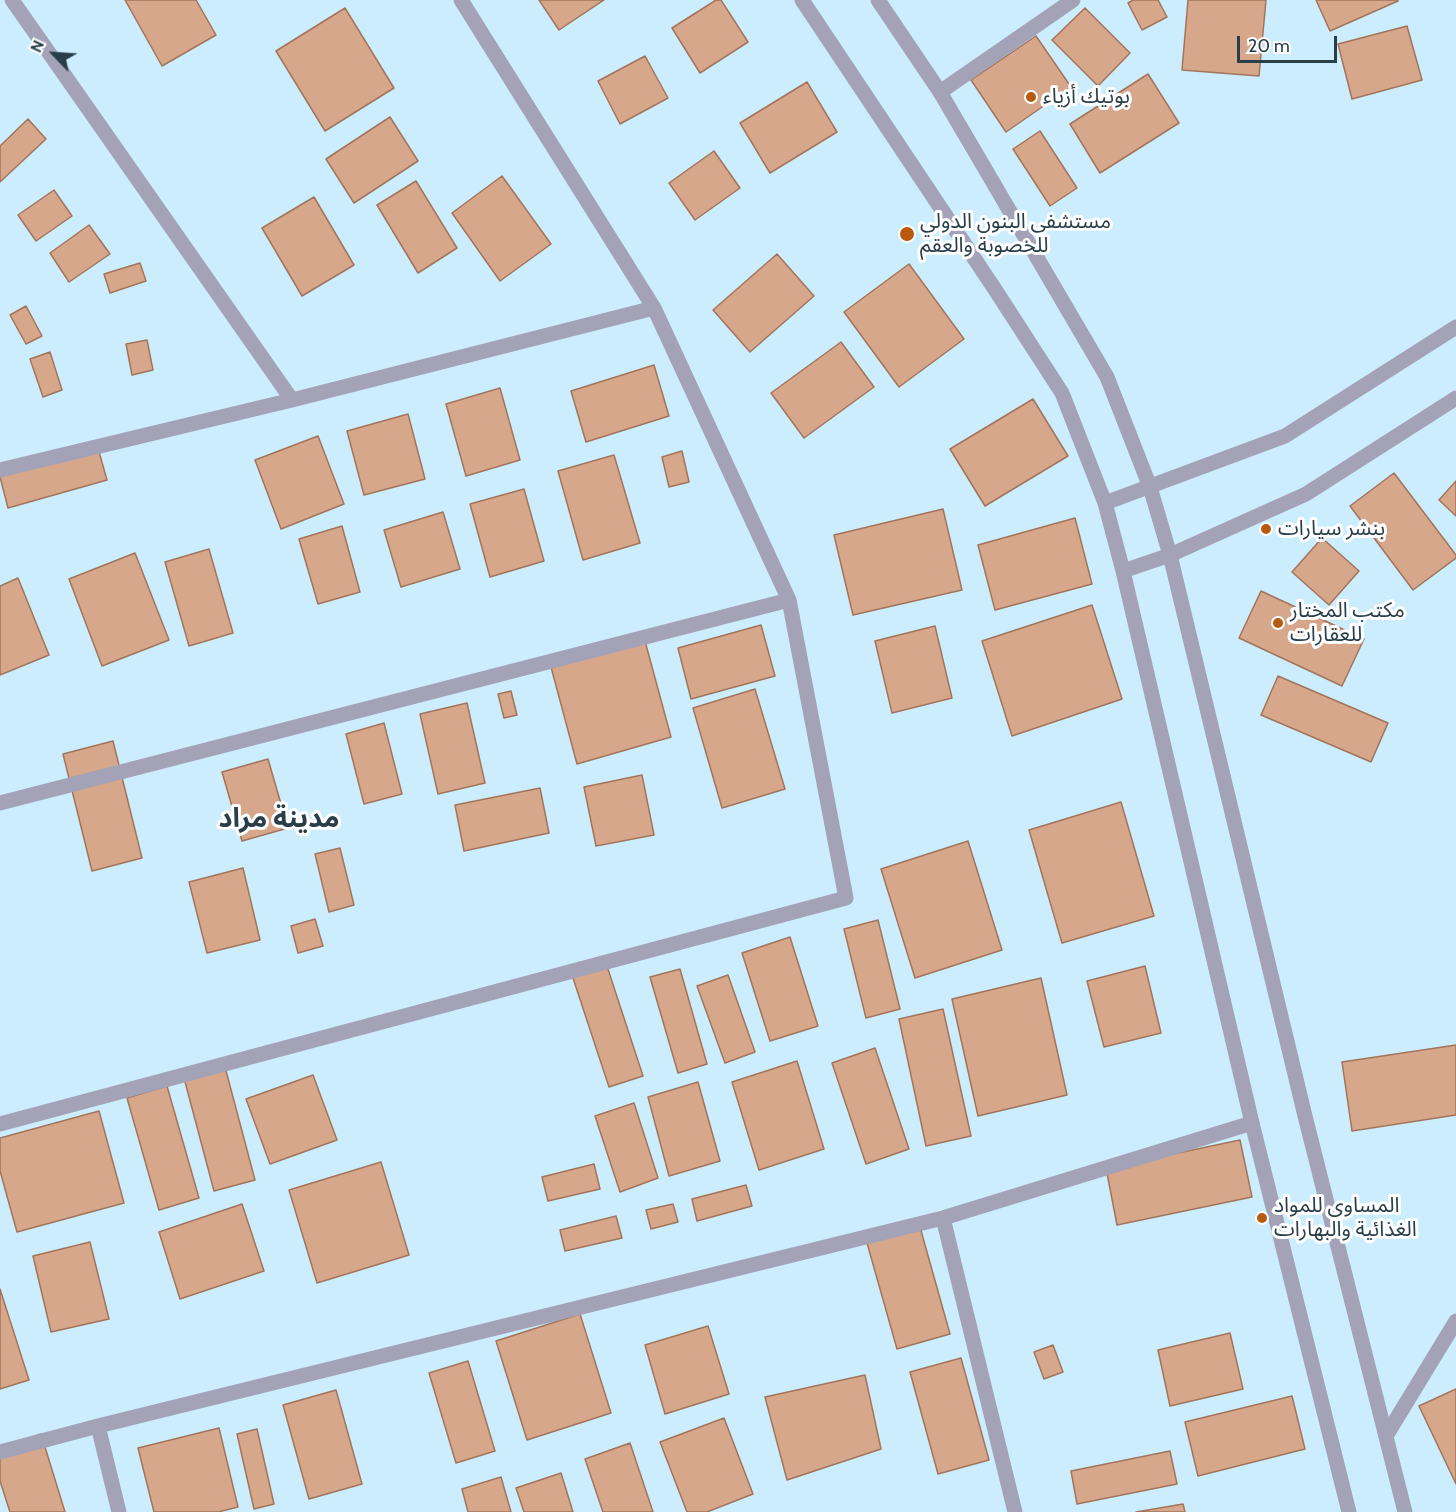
<!DOCTYPE html>
<html>
<head>
<meta charset="utf-8">
<style>
	body { margin:0 }
	#map { position:relative; width:1456px; height:1512px; overflow:hidden; background:#ccedfe; font-family:Cabin,sans-serif }
	canvas { display:block }
	.north { position:absolute; left:24px; top:24px; width:60px; height:60px; -webkit-text-stroke:4px #fff; paint-order:stroke; rotate:295deg; font-size:16px; font-weight:700; line-height:24px; text-align:center; color:#283e49 }
	.north::after { content:''; display:block; margin:auto; width:21px; height:27px; background:#283e49; clip-path:polygon(50% 0,100% 100%,50% 72%,0 100%) }
	.scale { position:absolute; left:1237px; top:36px; width:100px; height:27px; box-sizing:border-box; border:3px solid #283e49; border-top:0; padding-left:8px; font-size:18px; line-height:21px; white-space:nowrap; color:#283e49; -webkit-text-stroke:4px #fff; paint-order:stroke }
</style>
</head>
<body>
<div id="map">
<canvas width="1456" height="1512"></canvas>
<div class="north">N</div>
<div class="scale">20 m</div>
</div>
<script>
const c = document.querySelector('canvas').getContext('2d');
c.lineJoin = 'round';
function paint(path, color) {
  c.fillStyle = color;
  c.fill(path, 'evenodd');
}
function toPath(rows) {
  const path = new Path2D();
  for (const r of rows) {
    path.moveTo(r[0], r[1]);
    for (let i = 2; i < r.length; i += 2) path.lineTo(r[i], r[i + 1]);
  }
  return path;
}
function stroke(path, color, width, dash) {
  c.strokeStyle = color;
  c.lineWidth = width;
  c.lineCap = dash ? 'butt' : 'round';
  c.setLineDash(dash || []);
  c.stroke(path);
}
function write(font, color, halo, rows, align = 'center') {
  c.font = font + ' Cabin,"Noto Sans Arabic",sans-serif';
  c.lineWidth = 6;
  c.setLineDash([]);
  c.textBaseline = 'middle';
  c.strokeStyle = halo;
  c.fillStyle = color;
  for (const [text, x, y, turn = 0] of rows) {
    c.save();
    c.translate(x, y);
    c.rotate((+turn || 0) * Math.PI / 180);
    c.textAlign = isNaN(turn) ? turn : align;
    if (halo) c.strokeText(text, 0, 0);
    c.fillText(text, 0, 0);
    c.restore();
  }
}
const building = toPath([
	[125,0,196,0,216,35,162,66,125,0],
	[539,0,604,0,559,30,539,0],
	[716,0,721,0,748,42,700,73,672,28,716,0],
	[1133,0,1158,0,1167,17,1142,30,1128,3,1133,0],
	[1188,0,1266,0,1259,76,1182,70,1188,0],
	[1316,0,1398,0,1398,1,1330,31,1316,0],
	[345,8,394,88,325,131,276,51,345,8],
	[1085,8,1130,53,1098,86,1052,40,1085,8],
	[1407,26,1422,80,1352,99,1338,44,1407,26],
	[1036,36,1071,87,1006,132,971,80,1036,36],
	[645,56,668,98,620,124,598,81,645,56],
	[1148,74,1179,123,1100,173,1070,124,1148,74],
	[807,82,837,132,770,173,740,123,807,82],
	[390,117,418,161,354,203,326,159,390,117],
	[28,119,46,139,0,182,0,146,28,119],
	[1040,131,1077,188,1050,206,1013,149,1040,131],
	[714,151,740,188,695,220,669,183,714,151],
	[502,176,551,244,500,281,452,213,502,176],
	[416,181,457,248,418,273,377,205,416,181],
	[54,190,72,216,36,241,18,215,54,190],
	[314,197,354,265,302,296,262,228,314,197],
	[89,225,110,254,69,282,50,253,89,225],
	[777,254,814,296,750,352,713,310,777,254],
	[140,263,146,281,110,293,104,274,140,263],
	[909,264,964,339,899,387,844,312,909,264],
	[26,306,42,336,26,344,10,315,26,306],
	[147,340,153,370,132,375,126,344,147,340],
	[841,342,874,387,804,438,771,393,841,342],
	[50,352,62,390,43,397,30,359,50,352],
	[654,365,669,416,586,442,571,391,654,365],
	[500,388,520,460,466,476,446,404,500,388],
	[1033,399,1068,456,985,506,950,449,1033,399],
	[408,414,425,479,364,495,347,431,408,414],
	[318,436,344,504,281,529,255,460,318,436],
	[96,441,107,480,8,508,0,477,96,441],
	[682,451,689,482,669,487,662,457,682,451],
	[614,455,640,543,583,560,558,471,614,455],
	[1394,473,1456,555,1456,558,1413,590,1350,506,1394,473],
	[1456,481,1456,516,1439,500,1456,481],
	[524,489,544,561,490,577,470,504,524,489],
	[943,509,962,590,853,615,834,535,943,509],
	[443,512,460,569,401,587,384,530,443,512],
	[1075,518,1092,584,995,610,978,545,1075,518],
	[342,526,360,592,318,604,299,539,342,526],
	[1322,538,1359,571,1329,605,1292,572,1322,538],
	[209,549,233,633,189,646,165,562,209,549],
	[135,553,169,640,102,666,69,579,135,553],
	[18,578,49,655,0,675,0,586,18,578],
	[1261,591,1364,639,1342,686,1239,638,1261,591],
	[1092,605,1122,699,1012,736,982,641,1092,605],
	[761,625,775,676,691,699,678,648,761,625],
	[935,626,952,698,892,713,875,641,935,626],
	[645,641,671,737,577,764,551,667,645,641],
	[1278,676,1388,723,1371,762,1261,715,1278,676],
	[755,689,785,789,722,808,693,708,755,689],
	[511,691,517,715,504,718,498,694,511,691],
	[467,703,485,783,438,794,420,714,467,703],
	[384,723,402,794,364,804,346,734,384,723],
	[113,741,142,858,92,871,63,754,113,741],
	[268,759,288,828,242,841,222,772,268,759],
	[642,775,654,835,596,846,584,787,642,775],
	[540,788,549,833,464,851,455,805,540,788],
	[1121,802,1154,916,1062,943,1029,830,1121,802],
	[968,841,1002,950,915,978,881,869,968,841],
	[340,848,354,905,329,912,315,854,340,848],
	[243,868,260,940,207,953,189,882,243,868],
	[315,919,323,946,298,953,291,926,315,919],
	[878,920,900,1009,866,1018,844,929,878,920],
	[790,937,818,1026,770,1041,742,953,790,937],
	[604,957,643,1076,609,1087,570,969,604,957],
	[1145,966,1161,1033,1104,1047,1087,981,1145,966],
	[680,969,707,1064,678,1073,650,977,680,969],
	[728,975,755,1052,725,1063,697,986,728,975],
	[1041,978,1067,1095,978,1116,952,999,1041,978],
	[943,1009,971,1136,926,1146,899,1019,943,1009],
	[1456,1045,1456,1115,1352,1131,1342,1062,1456,1045],
	[875,1048,909,1149,866,1164,832,1063,875,1048],
	[797,1061,824,1149,759,1170,732,1082,797,1061],
	[225,1067,255,1180,214,1191,184,1078,225,1067],
	[313,1075,337,1140,270,1164,246,1099,313,1075],
	[698,1082,720,1161,669,1176,648,1097,698,1082],
	[167,1086,199,1198,159,1210,127,1098,167,1086],
	[634,1103,658,1178,620,1192,595,1116,634,1103],
	[99,1111,124,1203,17,1232,0,1171,0,1138,99,1111],
	[1240,1140,1252,1197,1117,1225,1106,1168,1240,1140],
	[381,1162,409,1255,317,1283,289,1190,381,1162],
	[594,1164,600,1189,548,1201,542,1177,594,1164],
	[746,1185,752,1206,697,1221,692,1199,746,1185],
	[242,1204,264,1271,180,1299,159,1232,242,1204],
	[673,1204,678,1222,651,1229,646,1210,673,1204],
	[616,1216,622,1238,565,1251,560,1230,616,1216],
	[920,1227,950,1334,897,1349,867,1243,920,1227],
	[90,1242,109,1319,51,1332,33,1256,90,1242],
	[0,1289,29,1380,0,1389,0,1289],
	[580,1314,611,1413,527,1440,496,1341,580,1314],
	[708,1326,729,1394,665,1414,645,1345,708,1326],
	[1230,1333,1243,1389,1170,1406,1158,1350,1230,1333],
	[1053,1345,1063,1372,1044,1379,1034,1352,1053,1345],
	[961,1358,989,1460,938,1474,910,1372,961,1358],
	[468,1361,495,1451,456,1463,429,1373,468,1361],
	[865,1375,881,1449,787,1480,765,1397,865,1375],
	[1456,1389,1456,1484,1419,1406,1456,1389],
	[336,1390,362,1484,309,1499,283,1405,336,1390],
	[1292,1396,1305,1449,1198,1476,1185,1422,1292,1396],
	[724,1418,753,1494,707,1512,687,1512,660,1442,724,1418],
	[219,1428,238,1507,218,1512,154,1512,138,1448,219,1428],
	[257,1429,274,1504,254,1509,237,1434,257,1429],
	[41,1434,65,1512,10,1512,0,1481,0,1447,41,1434],
	[630,1443,653,1512,603,1512,585,1459,630,1443],
	[1170,1451,1177,1484,1077,1504,1071,1471,1170,1451],
	[561,1473,573,1512,524,1512,516,1488,561,1473],
	[501,1477,511,1512,468,1512,462,1489,501,1477],
	[1183,1504,1185,1512,1136,1512,1183,1504]
]);
paint(building, '#d7a78b');
stroke(building, '#a2755a', 1.5);
stroke(toPath([
	[12,0,292,400],
	[940,92,1073,0],
	[0,470,292,400,654,308],
	[0,803,789,600],
	[0,1124,846,898,789,600,654,308,461,0],
	[943,1218,1015,1512],
	[98,1426,119,1512],
	[1386,1436,1456,1321],
	[0,1452,98,1426,943,1218,1252,1123]
]), '#a4a2b7', 15);
stroke(toPath([
	[802,0,996,291,1062,393,1105,503,1123,571,1252,1123,1349,1512],
	[878,0,940,92,1107,377,1150,487,1170,555,1305,1116,1405,1512],
	[1105,503,1285,436,1456,327],
	[1123,571,1170,555,1306,494,1456,398]
]), '#a4a2b7', 15);
for (const [x, y, r, color] of [
	[1031,97,6,"#b85a0d"],
	[907,234,8,"#b85a0d"],
	[1266,529,6,"#b85a0d"],
	[1278,623,6,"#b85a0d"],
	[1262,1218,6,"#b85a0d"]
]) {
  const dot = new Path2D();
  dot.arc(x, y, r, 0, 2 * Math.PI);
  c.fillStyle = color;
  c.fill(dot);
  stroke(dot, '#fff', 2);
}
write('21px', '#283e49', '#fff', [
	["بوتيك أزياء",1043,97],
	["مستشفى البنون الدولي",920,222],
	["للخصوبة والعقم",920,246],
	["بنشر سيارات",1278,529],
	["مكتب المختار",1290,611],
	["للعقارات",1290,635],
	["المساوى للمواد",1274,1206],
	["الغذائية والبهارات",1274,1230]
], 'left');
write('bold 27px', '#283e49', '#fff', [
	["مدينة مراد",279,819]
]);
</script>
</body>
</html>
